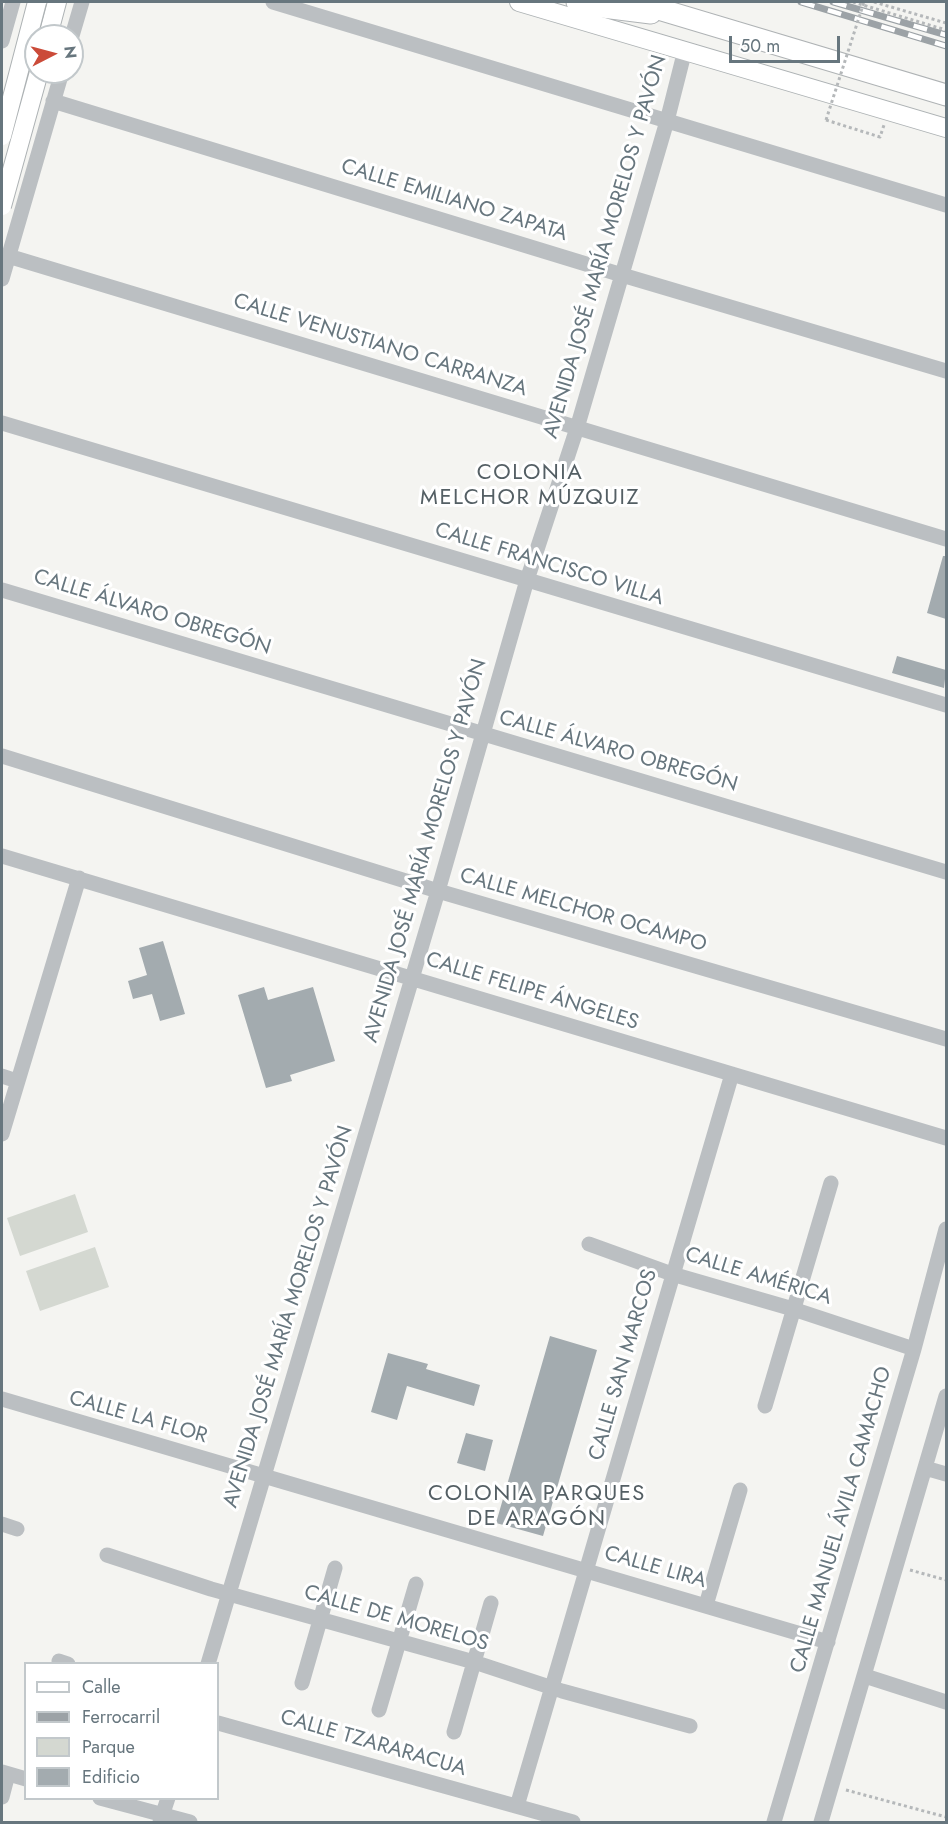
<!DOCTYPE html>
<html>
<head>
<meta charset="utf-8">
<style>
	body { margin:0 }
	#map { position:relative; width:948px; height:1824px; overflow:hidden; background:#f4f4f1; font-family:Jost,sans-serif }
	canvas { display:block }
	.frame { position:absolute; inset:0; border:3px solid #67767e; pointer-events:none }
	.legend { position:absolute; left:24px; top:1662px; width:195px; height:138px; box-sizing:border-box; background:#fff; border:2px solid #c2c8cb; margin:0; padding:8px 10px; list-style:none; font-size:18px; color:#67767e }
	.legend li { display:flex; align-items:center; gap:12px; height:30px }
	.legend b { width:30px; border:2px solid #c2c8cb }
	.north { position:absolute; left:24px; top:24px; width:60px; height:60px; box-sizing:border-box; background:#fff; border:2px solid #c2c8cb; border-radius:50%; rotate:84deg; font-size:16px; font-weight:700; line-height:24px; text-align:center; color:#67767e }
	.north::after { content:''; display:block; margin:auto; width:21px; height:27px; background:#cb4b39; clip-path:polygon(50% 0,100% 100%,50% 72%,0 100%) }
	.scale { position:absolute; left:729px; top:36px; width:111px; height:27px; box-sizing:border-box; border:3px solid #67767e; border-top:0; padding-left:8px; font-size:18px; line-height:21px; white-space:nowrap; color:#67767e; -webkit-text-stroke:4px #fff; paint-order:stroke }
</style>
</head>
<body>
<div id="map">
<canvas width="948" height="1824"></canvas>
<div class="frame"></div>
<ul class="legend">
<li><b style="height:8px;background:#fff"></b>Calle</li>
<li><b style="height:8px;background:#9ca2a6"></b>Ferrocarril</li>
<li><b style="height:16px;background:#d4d8d1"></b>Parque</li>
<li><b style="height:16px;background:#a3abaf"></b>Edificio</li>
</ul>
<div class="north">N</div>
<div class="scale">50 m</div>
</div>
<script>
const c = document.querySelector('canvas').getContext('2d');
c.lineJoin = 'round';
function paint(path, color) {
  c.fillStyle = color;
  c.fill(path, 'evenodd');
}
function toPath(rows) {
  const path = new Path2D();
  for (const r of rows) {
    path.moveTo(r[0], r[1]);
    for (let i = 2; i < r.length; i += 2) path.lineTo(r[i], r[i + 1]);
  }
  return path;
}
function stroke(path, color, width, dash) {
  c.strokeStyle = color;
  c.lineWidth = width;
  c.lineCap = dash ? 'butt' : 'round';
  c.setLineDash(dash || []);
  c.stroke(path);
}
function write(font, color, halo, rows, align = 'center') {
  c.font = font + ' Jost,sans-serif';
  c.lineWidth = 6;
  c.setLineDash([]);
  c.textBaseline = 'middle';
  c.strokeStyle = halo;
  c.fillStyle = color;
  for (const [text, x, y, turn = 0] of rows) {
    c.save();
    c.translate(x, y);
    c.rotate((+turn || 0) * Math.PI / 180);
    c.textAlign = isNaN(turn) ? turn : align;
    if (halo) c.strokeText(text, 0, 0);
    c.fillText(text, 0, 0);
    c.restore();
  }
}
paint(toPath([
	[75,1194,88,1232,20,1256,7,1218],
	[95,1247,109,1287,40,1311,26,1271]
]), '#d4d8d1');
paint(toPath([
	[943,556,946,556,946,619,927,613],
	[897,656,946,670,944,688,892,673],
	[163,941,185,1014,160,1021,152,994,133,999,128,981,147,975,139,948],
	[264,987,268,1000,313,987,335,1061,290,1075,292,1081,266,1088,238,995],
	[550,1336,597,1350,543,1536,496,1523],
	[388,1353,428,1364,426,1369,480,1385,474,1406,407,1386,397,1420,371,1412],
	[466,1433,493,1440,485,1471,457,1463]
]), '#a3abaf');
const major = toPath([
	[519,2,946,128],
	[48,36,57,2]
]);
const highway = toPath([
	[577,2,595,6,651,13],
	[635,2,946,95]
]);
stroke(major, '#adb2b4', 20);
stroke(highway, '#afb3b5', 23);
stroke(toPath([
	[853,2,946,30],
	[874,2,946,23],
	[826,120,880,137,884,125],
	[910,1570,946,1580],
	[846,1790,946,1817]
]), '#b5b8ba', 3, [3, 3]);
stroke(toPath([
	[273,2,946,205],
	[72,36,82,2],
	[2,41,13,2],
	[53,101,622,275,946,371],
	[8,256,946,539],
	[2,279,62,72],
	[2,423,946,705],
	[2,590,946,872],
	[2,756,438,891,946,1039],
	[2,856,946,1138],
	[2,1076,17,1081],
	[2,1134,79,878],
	[589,1244,672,1274,793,1309,914,1349],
	[2,1399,828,1642],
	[765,1406,831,1183],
	[925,1468,946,1474],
	[2,1524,17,1529],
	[107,1555,211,1589,474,1662,562,1691,690,1726],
	[706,1605,740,1490],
	[59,1661,68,1664],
	[208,1664,438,891,527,580,577,428,667,121,685,50],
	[865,1676,946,1702],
	[302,1683,335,1568],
	[379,1710,416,1584],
	[218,1723,573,1822],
	[454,1732,491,1603],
	[2,1772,26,1779],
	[2,1797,8,1774],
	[100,1798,190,1822],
	[517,1806,732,1074],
	[160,1822,168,1798],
	[774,1822,914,1349,946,1229],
	[821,1822,946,1396]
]), '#bbbfc2', 15);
stroke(major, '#fff', 18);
stroke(highway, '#fff', 21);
const rail = toPath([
	[801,2,946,46],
	[833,2,946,35]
]);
stroke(rail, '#9ca2a6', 7);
stroke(rail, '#fff', 4.5, [14]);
const majorBridge = toPath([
	[2,136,37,2],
	[2,206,39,72]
]);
stroke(majorBridge, '#adb2b4', 20, []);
stroke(toPath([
	[826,120,864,2]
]), '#b5b8ba', 3, [3, 3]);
stroke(majorBridge, '#fff', 18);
write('21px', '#67767e', '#fff', [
	["CALLE EMILIANO ZAPATA",454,201,17],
	["AVENIDA JOSÉ MARÍA MORELOS Y PAVÓN",606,247,-74],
	["CALLE VENUSTIANO CARRANZA",380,346,17],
	["CALLE FRANCISCO VILLA",549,565,17],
	["CALLE ÁLVARO OBREGÓN",152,613,17],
	["CALLE ÁLVARO OBREGÓN",618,752,16],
	["AVENIDA JOSÉ MARÍA MORELOS Y PAVÓN",426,851,-74],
	["CALLE MELCHOR OCAMPO",583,911,16],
	["CALLE FELIPE ÁNGELES",532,992,17],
	["CALLE AMÉRICA",758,1277,17],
	["AVENIDA JOSÉ MARÍA MORELOS Y PAVÓN",289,1317,-73],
	["CALLE SAN MARCOS",624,1365,-74],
	["CALLE LA FLOR",138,1418,16],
	["CALLE MANUEL ÁVILA CAMACHO",842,1520,-74],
	["CALLE LIRA",655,1568,16],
	["CALLE DE MORELOS",396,1619,16],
	["CALLE TZARARACUA",373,1744,16]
]);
c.letterSpacing = '1.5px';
write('22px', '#545f64', '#fff', [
	["COLONIA",530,474],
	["MELCHOR MÚZQUIZ",530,499],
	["COLONIA PARQUES",537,1495],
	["DE ARAGÓN",537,1520]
]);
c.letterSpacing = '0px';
</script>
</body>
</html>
